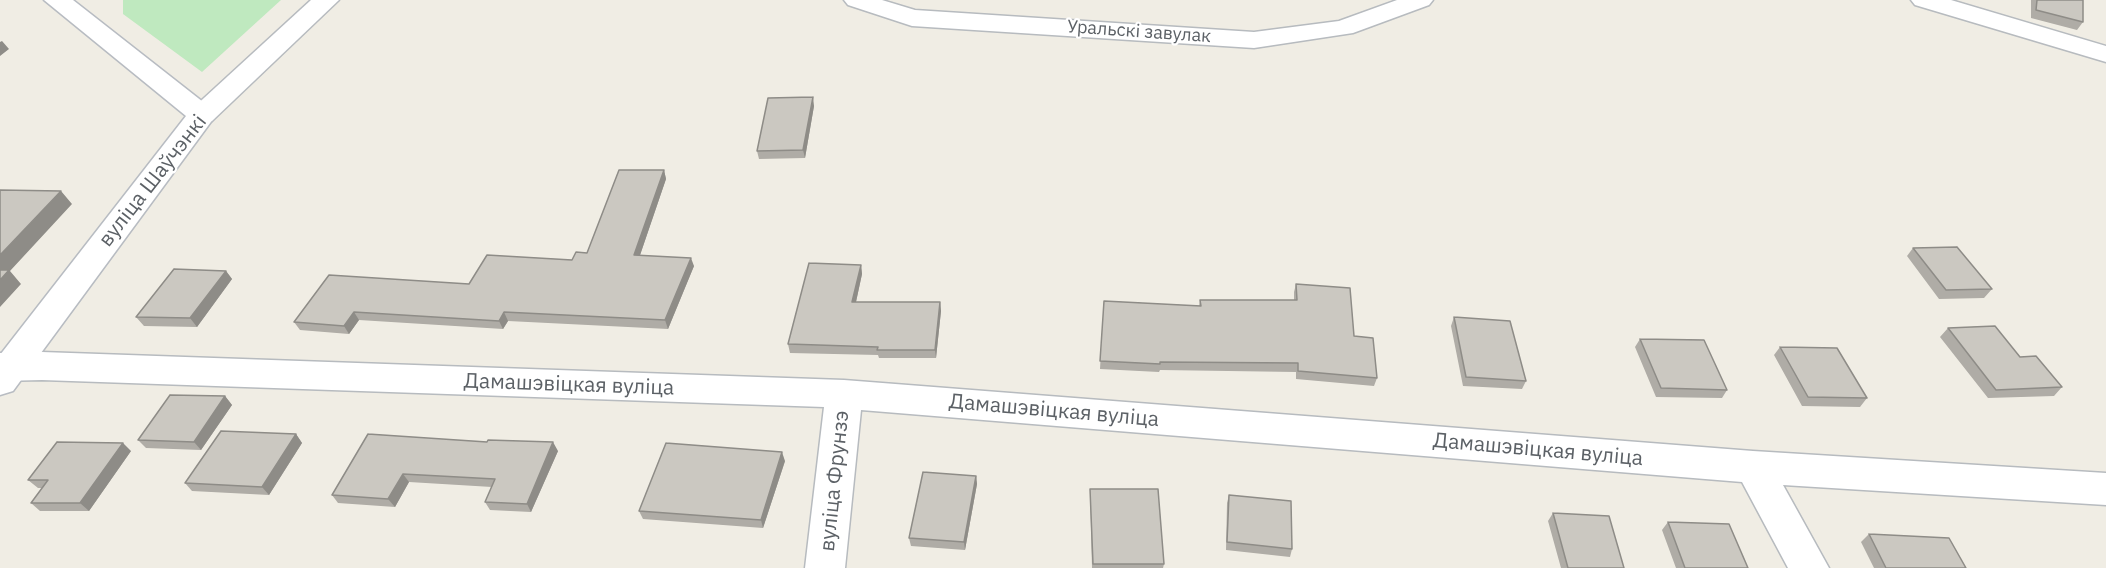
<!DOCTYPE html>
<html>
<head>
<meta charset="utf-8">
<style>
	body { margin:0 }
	canvas { display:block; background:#f0ede4 }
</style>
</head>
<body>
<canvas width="2106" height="568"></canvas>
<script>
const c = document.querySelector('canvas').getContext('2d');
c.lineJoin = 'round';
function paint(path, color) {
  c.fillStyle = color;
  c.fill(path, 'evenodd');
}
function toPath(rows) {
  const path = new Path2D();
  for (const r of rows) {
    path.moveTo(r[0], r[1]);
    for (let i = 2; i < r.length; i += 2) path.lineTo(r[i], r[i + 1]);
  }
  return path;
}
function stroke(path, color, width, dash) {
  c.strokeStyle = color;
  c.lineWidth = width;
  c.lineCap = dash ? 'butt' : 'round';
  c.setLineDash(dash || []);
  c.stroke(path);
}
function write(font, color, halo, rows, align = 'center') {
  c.font = font + ' "IBM Plex Sans",sans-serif';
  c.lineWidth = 4.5;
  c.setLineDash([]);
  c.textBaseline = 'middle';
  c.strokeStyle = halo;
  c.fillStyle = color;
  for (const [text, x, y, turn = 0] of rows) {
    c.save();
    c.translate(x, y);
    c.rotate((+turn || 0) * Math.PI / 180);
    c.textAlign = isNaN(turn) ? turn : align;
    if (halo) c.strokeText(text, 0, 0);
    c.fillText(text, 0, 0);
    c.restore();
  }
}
paint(toPath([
	[123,0,281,0,202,72,123,14]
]), '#bfe9bf');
const minor = toPath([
	[844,0,882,0,915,10,1254,32,1339,21,1397,0,1433,0,1429,5,1353,33,1254,48,912,26,848,5,844,0],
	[1911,0,1951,0,2106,46,2106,62,1915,5,1911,0],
	[42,352,844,380,1753,451,2106,473,2106,505,1783,485,1829,568,1788,568,1742,482,861,410,845,568,805,568,824,407,42,380,0,381,0,353,42,352]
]);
const tertiary = toPath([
	[311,0,339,0,212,121,202,124,192,121,188,115,192,109,311,0]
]);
const secondary = toPath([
	[44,0,73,0,212,109,216,115,13,391,0,395,0,355,186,116,44,0]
]);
stroke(minor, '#b7bbbf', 3);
stroke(tertiary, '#b7bbbf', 3);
stroke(secondary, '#b8bcc2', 3);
paint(minor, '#fff');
paint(tertiary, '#fff');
paint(secondary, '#fff');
paint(toPath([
	[2031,0,2083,0,2083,22,2077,30,2031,18],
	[814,106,805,158,759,159,757,151],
	[664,170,666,179,640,255,694,266,668,329,508,321,503,329,359,320,349,334,300,330,294,322,469,284,572,260,587,253],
	[1913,248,1992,289,1984,298,1939,299,1907,256],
	[861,265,862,274,856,302,940,302,941,311,936,358,879,358,878,355,790,353,788,344],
	[226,271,232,279,197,327,144,326,136,317],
	[1296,284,1354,336,1377,378,1374,386,1296,379,1296,372,1160,370,1159,372,1100,369,1104,301,1199,306,1200,300,1294,300,1294,292],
	[1454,317,1526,381,1522,389,1463,386,1451,326],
	[1948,328,2062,387,2054,396,1988,398,1940,337],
	[1640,339,1727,390,1722,398,1656,397,1635,347],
	[1780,347,1867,398,1860,407,1802,406,1774,355],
	[225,396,232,405,201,450,146,448,138,440],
	[296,434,302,443,269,495,192,491,185,483],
	[368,434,558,451,531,512,490,510,485,502,492,487,409,482,395,507,338,503,332,495],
	[131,451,89,511,40,511,31,503,42,488,38,488,28,480],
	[785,461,763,528,643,519,639,511],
	[976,476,977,484,965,550,911,546,909,538],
	[1090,489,1164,564,1163,568,1092,568],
	[1229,495,1292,549,1290,557,1226,550,1227,503],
	[1553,513,1624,568,1561,568,1548,521],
	[1668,522,1748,568,1676,568,1662,530],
	[1869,534,1966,568,1874,568,1861,542]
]), '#afaca6');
paint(toPath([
	[2,41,9,49,0,56,0,42],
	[813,97,814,106,805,158,803,150],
	[664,170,666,179,637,264,634,255],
	[61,191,72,204,10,271,21,284,0,307,0,255],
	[691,258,694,266,668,329,665,320],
	[861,265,862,274,854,311,852,302],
	[226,271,232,279,197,327,190,318],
	[940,302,941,311,936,358,935,350],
	[354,312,359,320,349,334,344,326],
	[504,312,508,321,503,329,499,321],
	[225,396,232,405,201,450,194,442],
	[296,434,302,443,269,495,262,487],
	[553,442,558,451,531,512,527,504],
	[123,443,131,451,89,511,80,503],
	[782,452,785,461,763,528,761,520],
	[403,474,409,482,395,507,388,499],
	[976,476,977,484,965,550,964,542]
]), '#8e8c87');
const building = toPath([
	[2037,0,2083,0,2083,22,2036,10,2037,0],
	[813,97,803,150,757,151,768,98,813,97],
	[619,170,664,170,634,255,691,258,665,320,504,312,499,321,354,312,344,326,294,322,329,275,469,284,487,255,572,260,576,252,587,253,619,170],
	[0,190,61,191,0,255,0,190],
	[1957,247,1992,289,1946,290,1913,248,1957,247],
	[809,263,861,265,852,302,940,302,935,350,877,350,878,347,788,344,809,263],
	[174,269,226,271,190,318,136,317,174,269],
	[0,270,9,270,0,280,0,270],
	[1296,284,1350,288,1354,336,1373,338,1377,378,1298,371,1298,363,1160,362,1160,364,1100,361,1104,301,1201,306,1200,300,1297,300,1296,284],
	[1454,317,1510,321,1526,381,1466,377,1454,317],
	[1995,326,2020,357,2036,356,2062,387,1996,390,1948,328,1995,326],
	[1640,339,1704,340,1727,390,1661,388,1640,339],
	[1780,347,1837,348,1867,398,1808,397,1780,347],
	[170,395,225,396,194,442,138,440,170,395],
	[221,431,296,434,262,487,185,483,221,431],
	[368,434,487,442,488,440,553,442,527,504,485,502,495,479,403,474,388,499,332,495,368,434],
	[57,442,123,443,80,503,31,503,48,480,28,480,57,442],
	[666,443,782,452,761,520,639,511,666,443],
	[923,472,976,476,964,542,909,538,923,472],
	[1090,489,1158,489,1164,564,1093,564,1090,489],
	[1229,495,1291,501,1292,549,1227,542,1229,495],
	[1553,513,1609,516,1624,568,1568,568,1553,513],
	[1668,522,1729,524,1748,568,1685,568,1668,522],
	[1869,534,1949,538,1966,568,1886,568,1869,534]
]);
paint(building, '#cbc8c1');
stroke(building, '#8e8c87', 1.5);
write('18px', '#5c6166', '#fff', [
	["Уральскі завулак",1139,32,4]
]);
write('21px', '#5c6166', '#fff', [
	["вуліца Шаўчэнкі",153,181,-52],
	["Дамашэвіцкая вуліца",569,385,2],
	["Дамашэвіцкая вуліца",1054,411,5],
	["Дамашэвіцкая вуліца",1538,450,5],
	["вуліца Фрунзэ",835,481,-84]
]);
</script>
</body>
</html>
